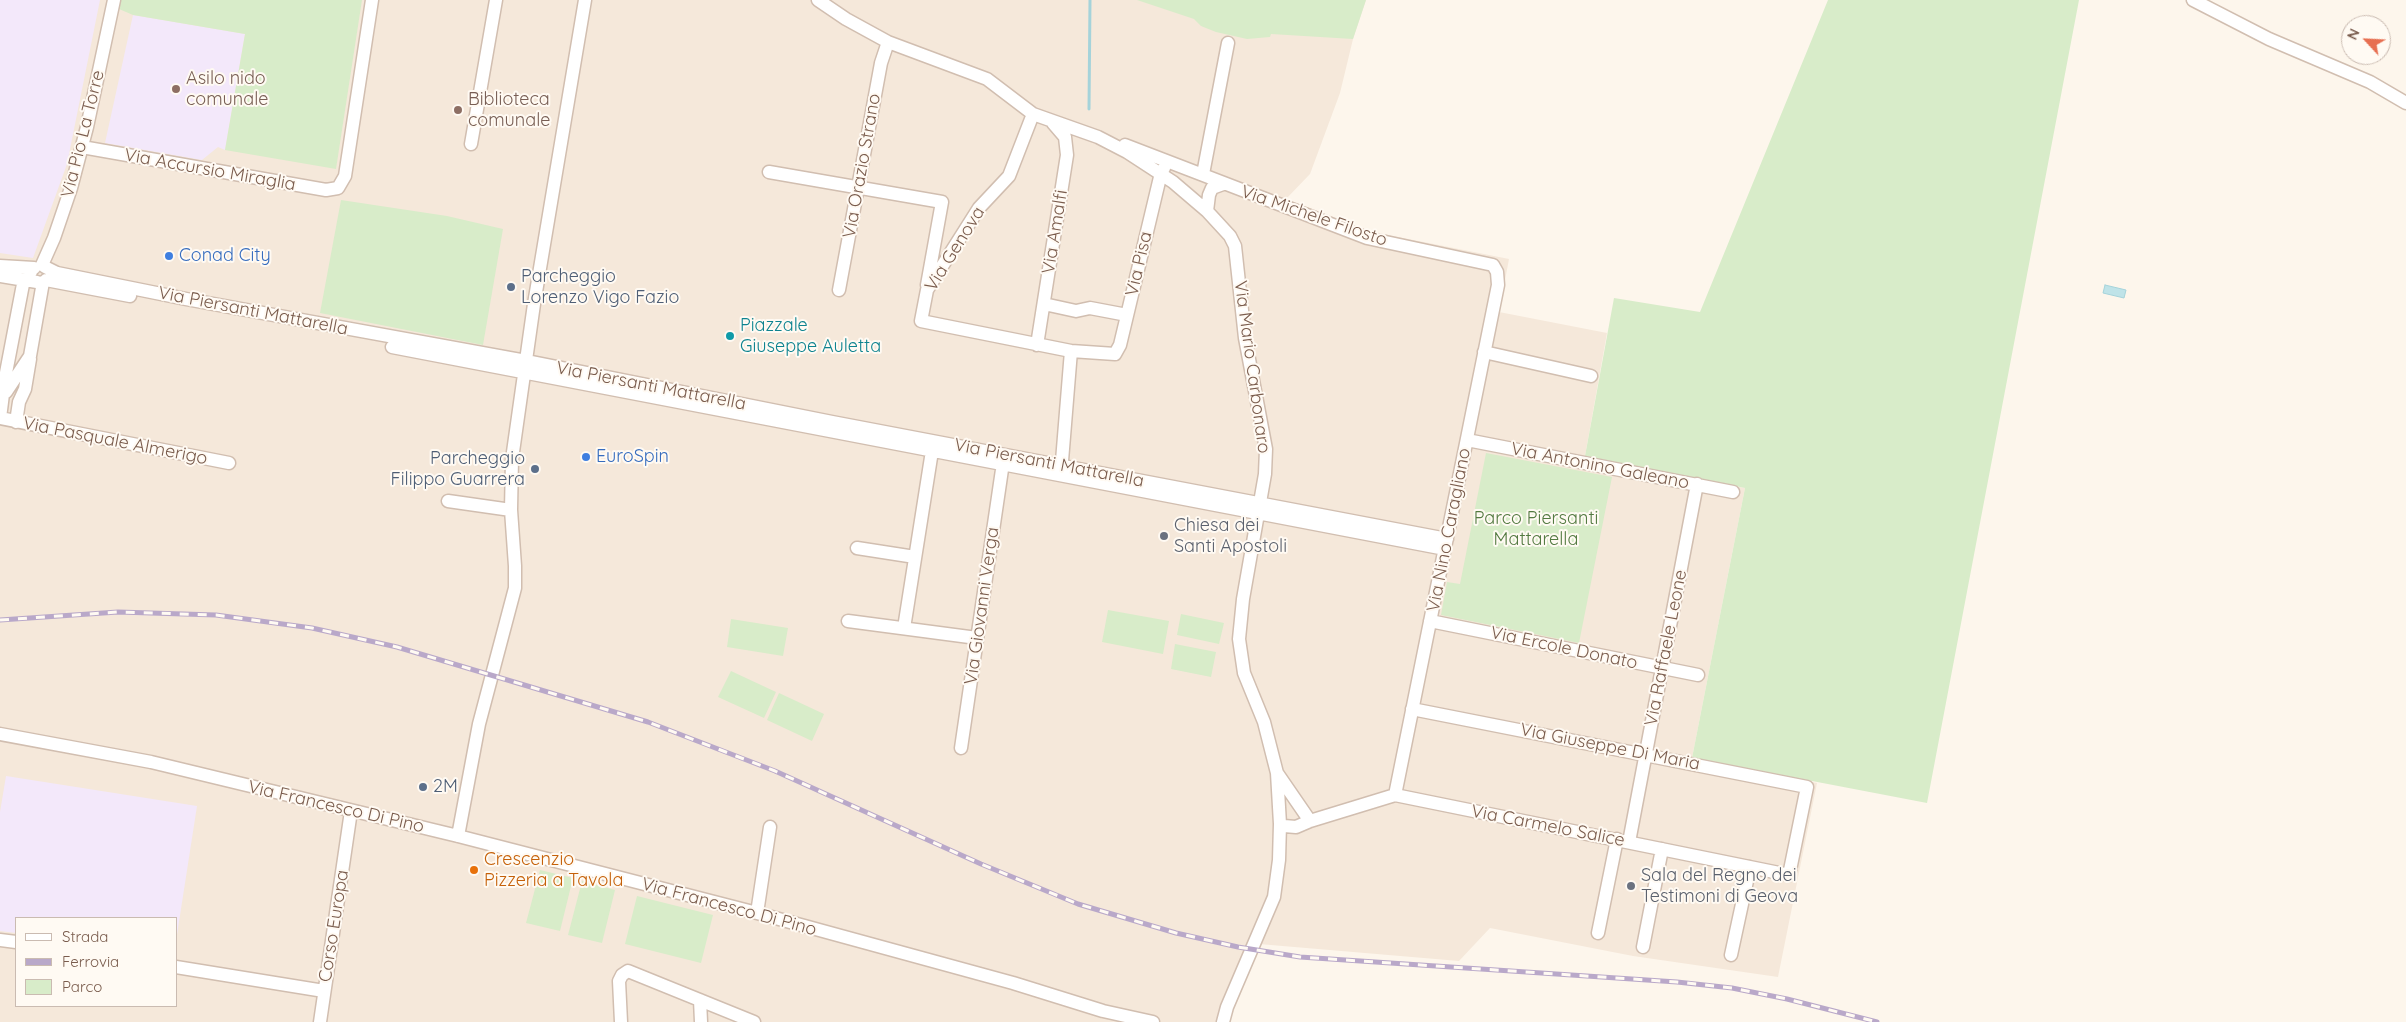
<!DOCTYPE html>
<html>
<head>
<meta charset="utf-8">
<style>
	body { margin:0 }
	#map { position:relative; width:2406px; height:1022px; overflow:hidden; background:#fdf6ec; font-family:Quicksand,sans-serif }
	canvas { display:block }
	.legend { position:absolute; left:15px; top:917px; width:162px; height:90px; box-sizing:border-box; background:#fffaf3; border:1px solid #cabbb1; margin:0; padding:6px 9px; list-style:none; font-size:15px; color:#7a5c4d }
	.legend li { display:flex; align-items:center; gap:10px; height:25px }
	.legend b { width:25px; border:1px solid #cabbb1 }
	.north { position:absolute; left:2341px; top:15px; width:50px; height:50px; box-sizing:border-box; background:#fffaf3; border:1px solid #cabbb1; border-radius:50%; rotate:295deg; font-size:14px; font-weight:700; line-height:20px; text-align:center; color:#7a5c4d }
	.north::after { content:''; display:block; margin:auto; width:18px; height:22px; background:#e76f51; clip-path:polygon(50% 0,100% 100%,50% 72%,0 100%) }
</style>
</head>
<body>
<div id="map">
<canvas width="2406" height="1022"></canvas>
<ul class="legend">
<li><b style="height:6px;background:#fff"></b>Strada</li>
<li><b style="height:6px;background:#b9a8c9"></b>Ferrovia</li>
<li><b style="height:14px;background:#d8ecc9"></b>Parco</li>
</ul>
<div class="north">N</div>
</div>
<script>
const c = document.querySelector('canvas').getContext('2d');
c.lineJoin = 'round';
function paint(path, color) {
  c.fillStyle = color;
  c.fill(path, 'evenodd');
}
function toPath(rows) {
  const path = new Path2D();
  for (const r of rows) {
    path.moveTo(r[0], r[1]);
    for (let i = 2; i < r.length; i += 2) path.lineTo(r[i], r[i + 1]);
  }
  return path;
}
function stroke(path, color, width, dash) {
  c.strokeStyle = color;
  c.lineWidth = width;
  c.lineCap = dash ? 'butt' : 'round';
  c.setLineDash(dash || []);
  c.stroke(path);
}
function write(font, color, halo, rows, align = 'center') {
  c.font = font + ' Quicksand,sans-serif';
  c.lineWidth = 4;
  c.setLineDash([]);
  c.textBaseline = 'middle';
  c.strokeStyle = halo;
  c.fillStyle = color;
  for (const [text, x, y, turn = 0] of rows) {
    c.save();
    c.translate(x, y);
    c.rotate((+turn || 0) * Math.PI / 180);
    c.textAlign = isNaN(turn) ? turn : align;
    if (halo) c.strokeText(text, 0, 0);
    c.fillText(text, 0, 0);
    c.restore();
  }
}
paint(toPath([
	[0,0,1366,0,1353,39,1340,93,1310,174,1286,199,1373,232,1509,259,1499,312,1607,333,1585,456,1745,488,1692,758,1817,783,1778,977,1633,956,1490,928,1459,961,1259,944,1229,1022,0,1022],
	[16,918,176,918,176,1006,16,1006]
]), '#f5e8da');
paint(toPath([
	[0,0,100,0,67,164,33,258,0,253],
	[133,15,245,34,225,150,218,147,202,160,105,143],
	[6,776,197,806,176,941,176,918,16,918,16,933,0,931,0,812]
]), '#f3e8fa');
paint(toPath([
	[121,0,362,0,336,169,225,150,245,34,133,15,119,9],
	[1137,0,1366,0,1353,39,1271,34,1270,37,1247,39,1216,32,1201,26,1194,19],
	[1828,0,2079,0,1927,803,1692,758,1745,488,1585,456,1614,298,1700,312],
	[341,200,447,216,503,229,483,345,320,313],
	[1486,453,1612,477,1579,643,1441,615,1447,582,1460,584],
	[1108,610,1169,621,1163,654,1102,642],
	[1181,614,1224,623,1219,644,1177,635],
	[731,619,788,628,783,656,727,647],
	[1175,644,1216,652,1211,677,1171,669],
	[731,671,776,692,764,718,718,697],
	[779,693,824,714,812,741,767,720],
	[540,870,573,878,560,931,526,923],
	[582,881,615,890,602,943,568,935],
	[637,896,713,915,701,963,625,944]
]), '#d8ecc9');
const water = toPath([
	[2105,285,2126,290,2124,298,2103,293,2105,285]
]);
paint(water, '#bfe3e8');
stroke(water, '#a5d3da', 1);
stroke(toPath([
	[1089,109,1090,0]
]), '#a5d3da', 3);
const minor = toPath([
	[818,0,846,19,888,42,987,79,1033,114,1098,137,1127,152,1173,182,1207,211,1230,236,1235,246,1245,338,1266,449,1265,474,1243,599,1239,639,1244,673,1264,722,1277,773,1280,824,1279,860,1274,897,1227,1007,1223,1022],
	[2193,0,2269,39,2370,82,2406,103],
	[1033,114,1009,176,979,208,927,290,921,321,1071,351,1115,354,1120,345,1161,173,1164,168],
	[471,144,496,0],
	[1125,145,1367,238,1493,265,1497,272,1498,285,1395,795],
	[82,147,326,190,338,188,345,176,372,0],
	[769,172,942,202,927,285],
	[1203,174,1228,43],
	[1207,211,1209,195,1212,188,1223,184],
	[42,265,54,238,71,188,87,127,114,0],
	[0,266,34,268],
	[45,267,57,273,186,299,526,361,832,422,1447,539],
	[0,276,37,282],
	[46,280,130,296],
	[839,290,881,63,888,42],
	[1044,304,1076,311,1090,308,1127,315],
	[1037,345,1067,155,1065,137,1053,123],
	[392,347,1445,549],
	[1484,352,1591,376],
	[6,392,30,356,43,282],
	[0,418,229,463],
	[0,418,5,378,24,279,31,272],
	[16,422,19,402,25,389,30,359],
	[1467,440,1733,492],
	[1061,473,1071,351],
	[448,501,511,510],
	[857,548,915,557],
	[848,621,977,638],
	[1430,621,1698,675],
	[904,628,932,451,938,446],
	[0,734,151,762,458,836,757,913,1013,983,1103,1011,1153,1022],
	[961,748,1004,456],
	[1277,773,1310,821],
	[1280,824,1284,826,1296,827,1310,821,1395,795,1789,875,1807,787,1412,709],
	[458,836,479,724,515,588,515,566,511,510,512,459,534,304,585,0],
	[1629,842,1697,484],
	[757,913,770,827],
	[1598,933,1617,839],
	[0,940,16,942],
	[1643,947,1662,849],
	[1731,955,1750,867],
	[176,967,324,991],
	[700,1000,701,1022],
	[320,1022,351,811],
	[621,1022,619,981,622,975,628,971,754,1022]
]);
stroke(minor, '#d1beb0', 15);
stroke(minor, '#fff', 12);
const rail = toPath([
	[0,620,118,612,216,615,312,628,397,647,648,722,775,771,981,864,1078,904,1176,933,1238,947,1300,957,1677,982,1732,988,1787,999,1877,1022]
]);
stroke(rail, '#b9a8c9', 5);
stroke(rail, '#fffaf3', 3, [9]);
for (const [x, y, r, color] of [
	[176,89,5,"#8d6e63"],
	[458,110,5,"#8d6e63"],
	[169,256,5,"#3f7fe0"],
	[511,287,5,"#5c6f8a"],
	[730,336,5,"#0f9aa8"],
	[586,457,5,"#3f7fe0"],
	[535,469,5,"#5c6f8a"],
	[1164,536,5,"#6b7280"],
	[423,787,5,"#5c6f8a"],
	[474,870,5,"#e8710a"],
	[1631,886,5,"#6b7280"]
]) {
  const dot = new Path2D();
  dot.arc(x, y, r, 0, 2 * Math.PI);
  c.fillStyle = color;
  c.fill(dot);
  stroke(dot, '#fffaf3', 2);
}
write('18px', '#785e54', '#fffaf3', [
	["Asilo nido",186,79],
	["comunale",186,100],
	["Biblioteca",468,100],
	["comunale",468,121]
], 'left');
write('18px', '#7a5c4d', '#fffaf3', [
	["Via Pio La Torre",83,134,-76],
	["Via Orazio Strano",862,166,-80],
	["Via Accursio Miraglia",210,170,10],
	["Via Michele Filosto",1314,216,19],
	["Via Amalfi",1055,232,-81],
	["Via Genova",955,249,-58],
	["Via Pisa",1139,264,-77],
	["Via Piersanti Mattarella",253,311,11],
	["Via Mario Carbonaro",1252,367,82],
	["Via Piersanti Mattarella",651,386,11],
	["Via Pasquale Almerigo",115,441,11],
	["Via Piersanti Mattarella",1049,463,11],
	["Via Antonino Galeano",1600,466,11],
	["Via Nino Caragliano",1449,530,-79],
	["Via Giovanni Verga",982,606,-82],
	["Via Ercole Donato",1564,648,12],
	["Via Raffaele Leone",1666,648,-79],
	["Via Giuseppe Di Maria",1610,747,11],
	["Via Francesco Di Pino",336,807,13],
	["Via Carmelo Salice",1548,826,11],
	["Via Francesco Di Pino",729,907,15],
	["Corso Europa",334,926,-81]
]);
write('18px', '#366cbe', '#fffaf3', [
	["Conad City",179,256],
	["EuroSpin",596,457]
], 'left');
write('18px', '#4e5e75', '#fffaf3', [
	["Parcheggio",521,277],
	["Lorenzo Vigo Fazio",521,298],
	["Parcheggio",525,459,"right"],
	["Filippo Guarrera",525,480,"right"],
	["2M",433,787]
], 'left');
write('18px', '#0d838f', '#fffaf3', [
	["Piazzale",740,326],
	["Giuseppe Auletta",740,347]
], 'left');
write('18px', '#537a41', '#fffaf3', [
	["Parco Piersanti",1536,519],
	["Mattarella",1536,540]
]);
write('18px', '#5b616d', '#fffaf3', [
	["Chiesa dei",1174,526],
	["Santi Apostoli",1174,547],
	["Sala del Regno dei",1641,876],
	["Testimoni di Geova",1641,897]
], 'left');
write('18px', '#c56008', '#fffaf3', [
	["Crescenzio",484,860],
	["Pizzeria a Tavola",484,881]
], 'left');
</script>
</body>
</html>
